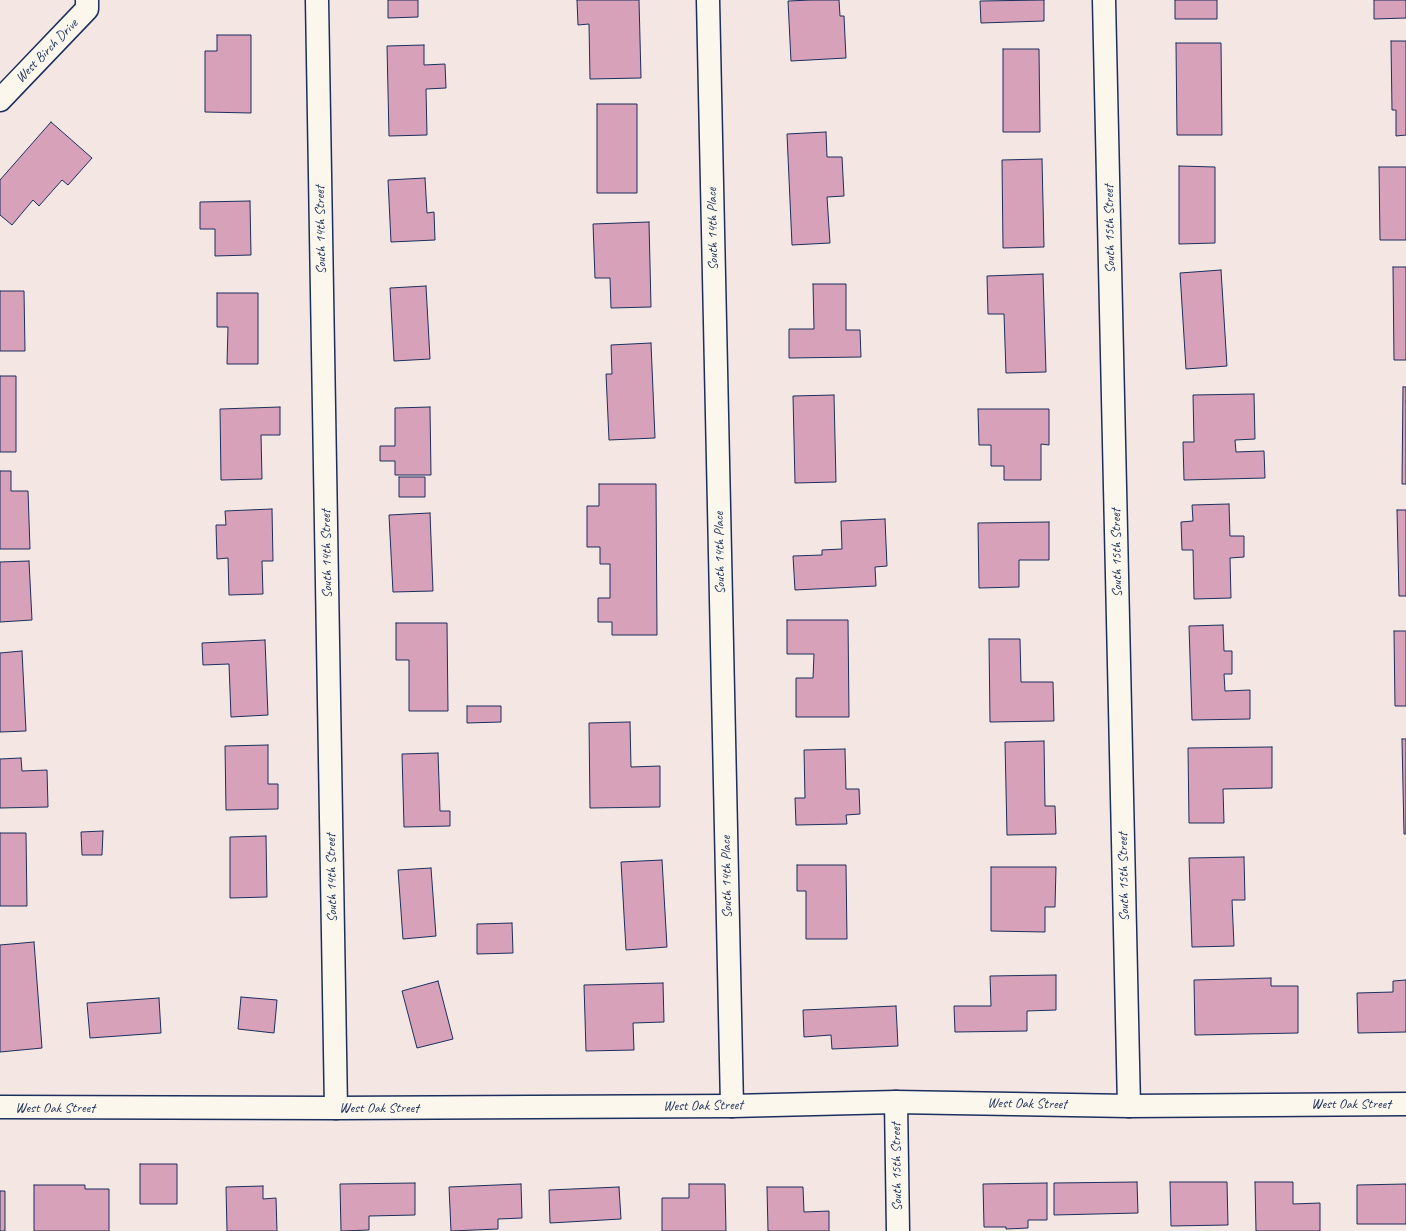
<!DOCTYPE html>
<html>
<head>
<meta charset="utf-8">
<style>
	body { margin:0 }
	canvas { display:block; background:#f4e6e2 }
</style>
</head>
<body>
<canvas width="1406" height="1231"></canvas>
<script>
const c = document.querySelector('canvas').getContext('2d');
c.lineJoin = 'round';
function paint(path, color) {
  c.fillStyle = color;
  c.fill(path, 'evenodd');
}
function toPath(rows) {
  const path = new Path2D();
  for (const r of rows) {
    path.moveTo(r[0], r[1]);
    for (let i = 2; i < r.length; i += 2) path.lineTo(r[i], r[i + 1]);
  }
  return path;
}
function stroke(path, color, width, dash) {
  c.strokeStyle = color;
  c.lineWidth = width;
  c.lineCap = dash ? 'butt' : 'round';
  c.setLineDash(dash || []);
  c.stroke(path);
}
function write(font, color, halo, rows, align = 'center') {
  c.font = font + ' Caveat,sans-serif';
  c.lineWidth = 3;
  c.setLineDash([]);
  c.textBaseline = 'middle';
  c.strokeStyle = halo;
  c.fillStyle = color;
  for (const [text, x, y, turn = 0] of rows) {
    c.save();
    c.translate(x, y);
    c.rotate((+turn || 0) * Math.PI / 180);
    c.textAlign = isNaN(turn) ? turn : align;
    if (halo) c.strokeText(text, 0, 0);
    c.fillText(text, 0, 0);
    c.restore();
  }
}
const building = toPath([
	[388,0,418,0,418,17,388,18,388,0],
	[577,0,639,0,641,78,590,79,589,24,578,25,577,0],
	[811,0,839,0,840,16,844,16,846,58,791,61,788,1,811,0],
	[1044,0,1044,21,981,23,980,1,1044,0],
	[1175,0,1217,0,1217,19,1175,19,1175,0],
	[1374,0,1406,0,1406,18,1374,19,1374,0],
	[217,35,251,35,251,113,205,112,205,51,217,51,217,35],
	[1391,41,1406,41,1406,135,1396,136,1396,110,1392,110,1391,41],
	[1176,43,1221,43,1222,135,1177,135,1176,43],
	[424,45,424,65,445,64,446,88,426,89,427,135,389,136,387,46,424,45],
	[1003,49,1039,49,1040,132,1003,132,1003,49],
	[597,104,637,104,637,193,597,193,597,104],
	[51,122,92,158,68,185,62,180,39,206,33,200,12,225,0,215,0,180,51,122],
	[826,132,827,157,842,157,844,196,827,197,830,243,792,245,787,134,826,132],
	[1042,159,1044,247,1003,248,1002,160,1042,159],
	[1179,166,1215,167,1215,243,1179,244,1179,166],
	[1379,167,1406,167,1406,240,1380,240,1379,167],
	[425,178,427,213,434,212,435,240,391,242,388,180,425,178],
	[250,201,251,255,215,256,215,229,200,229,200,202,250,201],
	[649,222,651,307,611,308,610,278,595,278,593,224,649,222],
	[1393,267,1406,267,1406,360,1394,360,1393,267],
	[1221,270,1227,366,1186,369,1180,273,1221,270],
	[1043,274,1046,372,1006,373,1004,314,988,314,987,276,1043,274],
	[813,284,846,284,846,330,860,330,861,357,789,358,789,329,814,329,813,284],
	[426,286,430,359,394,361,390,288,426,286],
	[0,291,24,291,25,351,0,351,0,291],
	[217,293,258,293,258,364,227,364,228,327,217,327,217,293],
	[651,343,655,438,609,440,606,374,612,374,611,345,651,343],
	[0,376,16,376,16,452,0,452,0,376],
	[1403,387,1406,387,1406,484,1402,484,1403,387],
	[1254,394,1255,439,1235,440,1236,452,1264,451,1265,478,1184,480,1183,442,1194,442,1193,395,1254,394],
	[834,395,836,482,795,483,793,396,834,395],
	[280,407,280,435,261,435,262,479,221,480,220,409,280,407],
	[430,407,431,475,395,475,395,461,380,461,380,446,395,446,395,408,430,407],
	[978,409,1049,409,1049,445,1041,444,1041,480,1004,480,1004,466,991,466,991,445,979,445,978,409],
	[0,471,11,471,11,491,28,491,30,549,0,549,0,471],
	[399,477,425,477,425,497,399,497,399,477],
	[599,484,656,484,657,635,612,635,612,622,598,622,598,598,610,598,610,564,600,564,600,547,587,547,587,506,599,506,599,484],
	[1229,504,1230,536,1244,536,1244,557,1230,558,1231,598,1194,599,1193,550,1182,550,1181,522,1193,521,1192,505,1229,504],
	[272,509,273,561,262,561,263,594,229,595,228,558,217,559,216,525,226,525,225,511,272,509],
	[1397,510,1406,510,1406,596,1399,596,1397,510],
	[430,513,433,591,393,592,389,515,430,513],
	[885,519,887,566,875,567,876,586,795,590,793,556,822,555,822,550,842,549,841,521,885,519],
	[1049,522,1049,560,1019,560,1019,587,979,588,978,523,1049,522],
	[29,561,32,620,0,622,0,562,29,561],
	[787,620,848,620,849,717,796,717,796,678,813,678,814,654,787,654,787,620],
	[396,623,447,623,448,711,409,711,409,660,396,660,396,623],
	[1223,625,1224,651,1232,651,1232,674,1224,674,1225,691,1250,690,1250,719,1192,720,1189,626,1223,625],
	[1394,631,1406,631,1406,706,1395,706,1394,631],
	[989,639,1020,639,1021,682,1053,682,1054,721,990,722,989,639],
	[265,640,268,715,231,717,229,664,203,665,202,643,265,640],
	[22,651,26,731,0,732,0,653,22,651],
	[467,706,501,706,501,722,467,723,467,706],
	[630,722,631,767,660,766,660,807,590,808,589,723,630,722],
	[1402,739,1406,739,1406,834,1404,834,1402,739],
	[1044,741,1045,806,1055,806,1056,834,1007,835,1005,742,1044,741],
	[268,745,268,784,278,784,278,809,226,810,225,746,268,745],
	[1272,747,1272,788,1223,789,1224,823,1189,823,1188,748,1272,747],
	[845,749,846,789,859,789,860,814,846,815,847,824,796,825,795,798,805,798,804,750,845,749],
	[438,753,440,811,450,811,450,826,404,827,402,754,438,753],
	[21,758,22,771,47,770,48,807,0,808,0,759,21,758],
	[103,831,102,855,82,855,81,832,103,831],
	[0,833,26,833,27,906,0,906,0,833],
	[266,836,267,897,230,898,230,837,266,836],
	[1244,857,1245,900,1232,900,1234,946,1192,947,1189,858,1244,857],
	[662,860,667,947,626,950,621,862,662,860],
	[797,865,846,865,847,939,806,939,806,891,797,891,797,865],
	[991,867,1056,867,1055,907,1045,907,1045,932,991,931,991,867],
	[431,868,436,936,403,939,398,870,431,868],
	[512,923,513,953,477,954,477,924,512,923],
	[34,942,42,1048,0,1052,0,945,34,942],
	[1056,975,1056,1010,1027,1011,1027,1031,955,1032,954,1006,991,1006,990,976,1056,975],
	[1271,978,1271,986,1298,986,1298,1033,1195,1035,1194,980,1271,978],
	[1406,980,1406,1032,1358,1033,1357,993,1393,992,1393,981,1406,980],
	[438,981,453,1039,417,1048,402,991,438,981],
	[663,983,664,1022,633,1023,634,1050,586,1051,584,985,663,983],
	[241,997,277,1000,274,1033,238,1029,241,997],
	[159,998,161,1033,90,1038,87,1003,159,998],
	[896,1006,898,1046,832,1049,831,1035,804,1037,803,1010,896,1006],
	[140,1164,177,1164,177,1204,140,1204,140,1164],
	[1137,1182,1138,1213,1054,1215,1054,1183,1137,1182],
	[1170,1182,1227,1182,1228,1225,1171,1226,1170,1182],
	[1255,1182,1293,1182,1293,1204,1320,1203,1320,1231,1256,1231,1255,1182],
	[415,1183,415,1215,369,1216,369,1230,341,1231,340,1184,415,1183],
	[1047,1183,1047,1220,1028,1220,1028,1228,1006,1229,1006,1227,984,1227,983,1184,1047,1183],
	[521,1184,522,1218,498,1219,498,1229,451,1231,449,1187,521,1184],
	[689,1184,725,1184,726,1231,662,1231,662,1198,689,1198,689,1184],
	[1406,1184,1406,1224,1357,1224,1357,1185,1406,1184],
	[34,1185,85,1185,85,1189,109,1189,109,1231,34,1231,34,1185],
	[263,1186,263,1199,276,1198,277,1231,227,1231,226,1187,263,1186],
	[619,1187,621,1219,550,1223,549,1190,619,1187],
	[767,1187,803,1187,804,1212,829,1211,829,1231,768,1231,767,1187],
	[0,1191,5,1191,5,1231,0,1231,0,1191]
]);
paint(building, '#d7a1b9');
stroke(building, '#1b2f5e', 1);
const minor = toPath([
	[317,0,336,1108],
	[708,0,732,1106],
	[1104,0,1129,1106],
	[0,100,87,9,87,0],
	[896,1102,898,1231]
]);
const tertiary = toPath([
	[0,1107,336,1108,732,1106,896,1102,1129,1106,1406,1104]
]);
stroke(minor, '#1b2f5e', 25);
stroke(tertiary, '#1b2f5e', 25);
stroke(minor, '#fbf7ec', 22);
stroke(tertiary, '#fbf7ec', 22);
write('14px', '#1b2f5e', '#fbf7ec', [
	["West Birch Drive",47,51,-46],
	["South 14th Place",713,229,-91],
	["South 15th Street",1110,229,-91],
	["South 14th Street",321,230,-91],
	["South 14th Place",720,553,-91],
	["South 15th Street",1117,553,-91],
	["South 14th Street",327,554,-91],
	["South 14th Place",727,877,-91],
	["South 15th Street",1124,877,-91],
	["South 14th Street",332,878,-91],
	["West Oak Street",1027,1104,1],
	["West Oak Street",1351,1104],
	["West Oak Street",703,1106,-1],
	["West Oak Street",55,1108],
	["West Oak Street",379,1108],
	["South 15th Street",897,1167,-91]
]);
</script>
</body>
</html>
